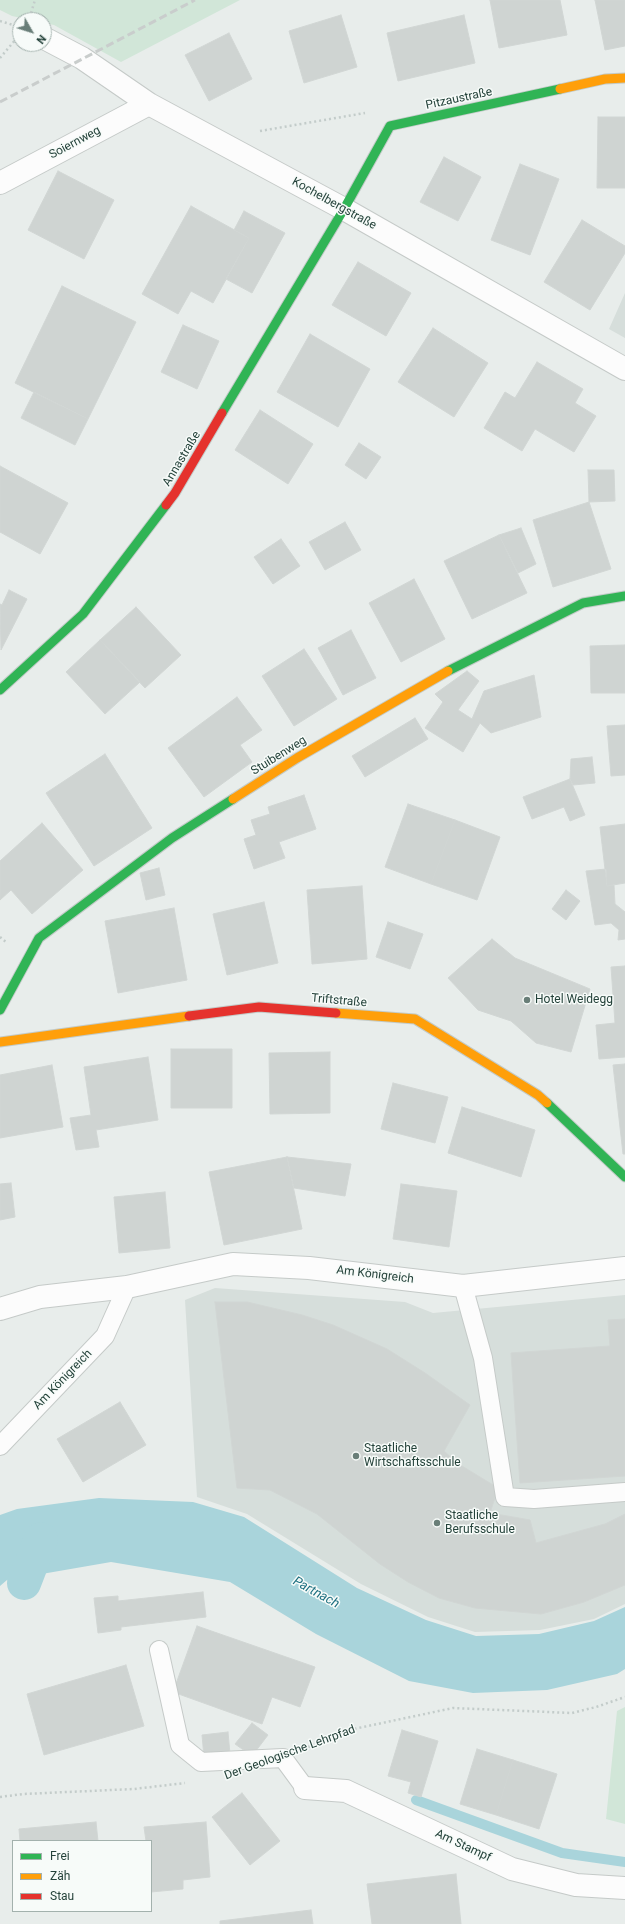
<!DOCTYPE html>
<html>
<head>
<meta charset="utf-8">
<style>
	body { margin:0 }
	#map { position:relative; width:625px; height:1924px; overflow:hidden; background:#e8edeb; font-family:Roboto,sans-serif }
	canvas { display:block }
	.legend { position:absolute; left:12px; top:1840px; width:140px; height:72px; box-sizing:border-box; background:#f7fbf9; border:1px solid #a3b1ad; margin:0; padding:5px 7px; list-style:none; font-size:12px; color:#24423a }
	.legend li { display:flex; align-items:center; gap:8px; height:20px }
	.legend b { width:20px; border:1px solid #a3b1ad }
	.north { position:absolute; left:12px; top:12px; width:40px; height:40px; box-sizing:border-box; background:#f7fbf9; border:1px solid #a3b1ad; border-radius:50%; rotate:129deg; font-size:11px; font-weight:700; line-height:16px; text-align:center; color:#24423a }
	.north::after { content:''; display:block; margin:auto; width:14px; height:18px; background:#697e78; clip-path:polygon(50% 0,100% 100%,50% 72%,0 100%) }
</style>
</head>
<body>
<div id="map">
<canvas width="625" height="1924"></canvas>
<ul class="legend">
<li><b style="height:5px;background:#30b455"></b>Frei</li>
<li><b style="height:5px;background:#ff9f0a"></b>Zäh</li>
<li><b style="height:5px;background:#e5322d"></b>Stau</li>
</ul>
<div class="north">N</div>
</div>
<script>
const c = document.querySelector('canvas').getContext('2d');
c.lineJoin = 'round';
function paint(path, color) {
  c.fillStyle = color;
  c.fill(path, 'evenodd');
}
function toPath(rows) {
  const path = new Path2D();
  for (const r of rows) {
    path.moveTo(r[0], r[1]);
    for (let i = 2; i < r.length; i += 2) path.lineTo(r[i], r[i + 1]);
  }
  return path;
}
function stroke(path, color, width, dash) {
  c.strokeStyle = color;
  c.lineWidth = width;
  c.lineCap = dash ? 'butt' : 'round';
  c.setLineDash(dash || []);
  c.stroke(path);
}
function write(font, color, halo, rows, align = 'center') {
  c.font = font + ' Roboto,sans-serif';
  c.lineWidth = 3;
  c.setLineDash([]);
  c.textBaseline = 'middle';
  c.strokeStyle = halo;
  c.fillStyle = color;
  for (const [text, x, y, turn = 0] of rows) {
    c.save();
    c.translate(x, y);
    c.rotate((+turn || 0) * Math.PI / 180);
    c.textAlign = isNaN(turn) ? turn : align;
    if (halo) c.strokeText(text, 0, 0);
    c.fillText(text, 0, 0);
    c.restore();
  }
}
paint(toPath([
	[625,293,625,338,609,329],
	[215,1288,405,1302,433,1313,625,1295,625,1604,594,1619,540,1630,475,1632,428,1617,361,1584,247,1514,197,1497,185,1300]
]), '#d6dedb');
paint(toPath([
	[0,0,240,0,121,62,54,25,44,23,44,20,31,20,12,16,0,10],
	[625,1707,625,1824,606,1819,617,1711]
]), '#d1e6d8');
paint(toPath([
	[99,1498,193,1502,244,1517,357,1588,426,1620,476,1636,539,1634,594,1621,625,1607,625,1669,617,1674,547,1690,473,1693,409,1681,316,1634,230,1582,111,1562,7,1580,0,1586,0,1515,17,1509]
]), '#a9d4db');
stroke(toPath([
	[416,1800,562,1853,625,1862]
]), '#a9d4db', 10);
stroke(toPath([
	[24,1583,41,1539]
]), '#a9d4db', 34);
const building = toPath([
	[490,0,560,0,567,35,499,48,490,0],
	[595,0,625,0,625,46,605,50,595,0],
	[341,15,357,67,304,83,289,31,341,15],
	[464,15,475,63,398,81,387,33,464,15],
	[229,33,252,79,209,101,185,55,229,33],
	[598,117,625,117,625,188,597,188,598,117],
	[444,157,481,177,458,221,420,202,444,157],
	[520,164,559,179,530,255,491,240,520,164],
	[58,171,114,200,84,259,28,230,58,171],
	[191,206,249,238,213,303,191,291,178,314,142,294,191,206],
	[244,211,285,233,252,293,226,279,249,238,234,230,244,211],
	[582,220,625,246,625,253,590,310,544,282,582,220],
	[358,262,411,293,386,336,332,305,358,262],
	[62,286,136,322,88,419,15,383,62,286],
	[183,325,219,341,197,389,161,372,183,325],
	[433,328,488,363,454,417,398,382,433,328],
	[310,334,370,369,338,427,277,392,310,334],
	[537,362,583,389,575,403,596,416,574,452,535,429,522,451,484,428,505,392,515,398,537,362],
	[34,392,88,419,75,445,21,418,34,392],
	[260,410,313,444,288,484,235,450,260,410],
	[359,443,381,457,366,479,345,465,359,443],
	[0,466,68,503,40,554,0,532,0,466],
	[588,470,614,470,615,501,589,502,588,470],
	[589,502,611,569,553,587,533,520,589,502],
	[345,522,361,550,325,570,309,542,345,522],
	[521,528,536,564,518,573,499,535,521,528],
	[499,535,527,593,472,619,444,561,499,535],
	[281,539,300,566,273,584,254,557,281,539],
	[414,579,445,639,401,662,369,603,414,579],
	[9,590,27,599,1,650,0,604,2,605,9,590],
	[136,607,181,655,145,688,100,640,136,607],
	[351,630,376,678,343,695,318,648,351,630],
	[100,640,140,682,105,714,66,672,100,640],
	[625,645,625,693,591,693,590,646,625,645],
	[304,649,337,699,294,726,262,676,304,649],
	[467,671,479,681,458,710,472,719,484,691,534,675,541,717,491,733,480,723,463,752,425,728,443,702,435,694,467,671],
	[237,697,262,730,240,745,252,762,204,797,168,748,237,697],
	[415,718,428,739,365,777,352,756,415,718],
	[625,725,625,775,611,776,607,726,625,725],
	[105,754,152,828,94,866,46,793,105,754],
	[592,757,595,783,573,785,570,779,571,759,592,757],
	[570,779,585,815,570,821,564,807,532,819,523,797,570,779],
	[304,795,316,829,279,842,285,858,254,869,244,839,256,835,251,820,270,814,268,807,304,795],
	[408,804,455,820,431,884,385,867,408,804],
	[455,820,500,837,477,900,431,884,455,820],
	[42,823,83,870,32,914,11,890,0,900,0,861,42,823],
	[625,824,625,883,607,886,600,827,625,824],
	[159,868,165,895,146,900,140,873,159,868],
	[606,869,607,886,614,885,615,904,625,912,625,939,618,940,619,930,611,923,595,925,586,871,606,869],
	[362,886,367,959,312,964,307,890,362,886],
	[566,890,580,901,566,920,552,909,566,890],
	[264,902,278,963,227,975,213,914,264,902],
	[174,908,187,980,118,993,105,921,174,908],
	[388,922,423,934,410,969,376,957,388,922],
	[492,939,515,958,590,989,571,1052,536,1043,511,1021,478,1010,448,978,492,939],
	[625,966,625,1057,599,1059,596,1025,615,1023,611,967,625,966],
	[171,1049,232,1049,232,1108,171,1108,171,1049],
	[330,1052,330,1113,270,1114,269,1053,330,1052],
	[148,1057,158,1120,96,1130,99,1147,76,1150,70,1118,91,1115,84,1067,148,1057],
	[625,1064,625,1154,623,1154,613,1065,625,1064],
	[52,1065,63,1127,0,1138,0,1075,52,1065],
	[393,1083,448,1097,435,1143,381,1129,393,1083],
	[462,1107,535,1130,521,1177,448,1153,462,1107],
	[287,1157,351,1164,345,1196,294,1188,287,1157],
	[287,1157,302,1229,224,1245,209,1172,287,1157],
	[11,1183,15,1217,0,1220,0,1184,11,1183],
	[401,1184,457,1191,449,1247,393,1239,401,1184],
	[165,1192,170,1248,119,1253,114,1197,165,1192],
	[215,1302,247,1302,302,1315,333,1325,387,1349,425,1373,470,1405,444,1451,457,1463,498,1488,490,1513,530,1520,536,1543,605,1524,625,1514,625,1585,584,1602,541,1614,475,1608,439,1598,408,1582,380,1564,317,1514,270,1490,237,1488,215,1302],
	[625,1319,625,1476,520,1483,511,1353,610,1346,608,1320,625,1319],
	[120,1402,146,1445,83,1482,57,1439,120,1402],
	[203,1592,206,1617,121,1627,121,1630,98,1633,94,1598,118,1596,118,1601,203,1592],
	[197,1626,315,1667,300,1707,272,1697,262,1724,173,1692,197,1626],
	[126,1665,144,1726,44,1755,27,1694,126,1665],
	[252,1723,268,1735,252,1756,235,1744,252,1723],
	[402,1730,438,1741,421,1797,408,1793,411,1782,388,1776,402,1730],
	[228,1732,230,1754,204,1757,202,1735,228,1732],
	[477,1749,513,1760,496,1815,460,1804,477,1749],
	[513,1760,557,1774,539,1829,496,1815,513,1760],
	[242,1793,280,1841,250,1865,212,1817,242,1793],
	[96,1822,98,1841,20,1841,19,1829,96,1822],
	[206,1822,210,1877,183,1880,183,1889,151,1892,151,1841,146,1841,144,1827,206,1822],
	[456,1874,461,1924,372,1924,367,1884,456,1874],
	[311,1910,313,1924,220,1924,220,1921,311,1910]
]);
paint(building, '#cfd4d2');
stroke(building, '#d1d6d4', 1);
const lane = toPath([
	[463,1286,483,1358,505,1497,534,1499,625,1492],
	[0,1446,105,1336,127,1287],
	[159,1650,180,1745,201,1762,283,1758,305,1788]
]);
const street = toPath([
	[44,38,82,58,149,104,344,209,625,369],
	[0,183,149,104],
	[0,1309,40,1297,127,1287,233,1264,309,1268,463,1286,625,1268],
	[305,1788,346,1791,512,1869,576,1885,625,1888]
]);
const fast = toPath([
	[222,413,344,209,390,126,560,89],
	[448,671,583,603,625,596],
	[0,690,83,614,166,505],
	[0,1010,39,938,172,838,233,799],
	[547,1103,625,1177]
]);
const slow = toPath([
	[560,89,605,79,625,78],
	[233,799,297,758,448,671],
	[336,1013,415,1019,538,1095,547,1103],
	[0,1042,189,1016]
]);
const jam = toPath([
	[166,505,175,493,222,413],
	[189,1016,259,1007,336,1013]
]);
stroke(lane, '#c5cac8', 20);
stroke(street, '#c5cac8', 24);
stroke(fast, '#c3cbc8', 11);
stroke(slow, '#c3cbc8', 11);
stroke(jam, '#c3cbc8', 11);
stroke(toPath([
	[31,13,35,0],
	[0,21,20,27],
	[0,58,16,39],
	[260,131,365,113],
	[0,937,6,942],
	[308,1747,349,1730,453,1708,572,1713,596,1707,625,1697],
	[0,1797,23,1794,134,1789,185,1783]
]), '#c3ccca', 2.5, [2, 3]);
stroke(lane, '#fcfcfc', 18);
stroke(street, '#fcfcfc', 22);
stroke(fast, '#30b455', 9);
stroke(slow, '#ff9f0a', 9);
stroke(jam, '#e5322d', 9);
stroke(toPath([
	[0,102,195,0]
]), '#c9cdcc', 3, [8, 4]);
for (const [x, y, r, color] of [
	[527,1000,4,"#697e78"],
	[356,1456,4,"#697e78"],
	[437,1523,4,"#697e78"]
]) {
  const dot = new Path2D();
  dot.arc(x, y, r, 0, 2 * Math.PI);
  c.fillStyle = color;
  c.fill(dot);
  stroke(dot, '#f7fbf9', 1.5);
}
write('12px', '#24423a', '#f7fbf9', [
	["Pitzaustraße",459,99,-12],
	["Soiernweg",75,143,-28],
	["Kochelbergstraße",334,204,29],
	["Annastraße",182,459,-59],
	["Stuibenweg",279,756,-32],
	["Triftstraße",339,1001,5],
	["Am Königreich",375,1275,7],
	["Am Königreich",63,1380,-46],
	["Der Geologische Lehrpfad",290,1753,-20],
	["Am Stampf",463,1846,25]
]);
write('12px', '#24423a', '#f7fbf9', [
	["Hotel Weidegg",535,1000],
	["Staatliche",364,1449],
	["Wirtschaftsschule",364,1463],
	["Staatliche",445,1516],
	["Berufsschule",445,1530]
], 'left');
write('italic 13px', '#1c6f80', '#f7fbf9', [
	["Partnach",316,1593,29]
]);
</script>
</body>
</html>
